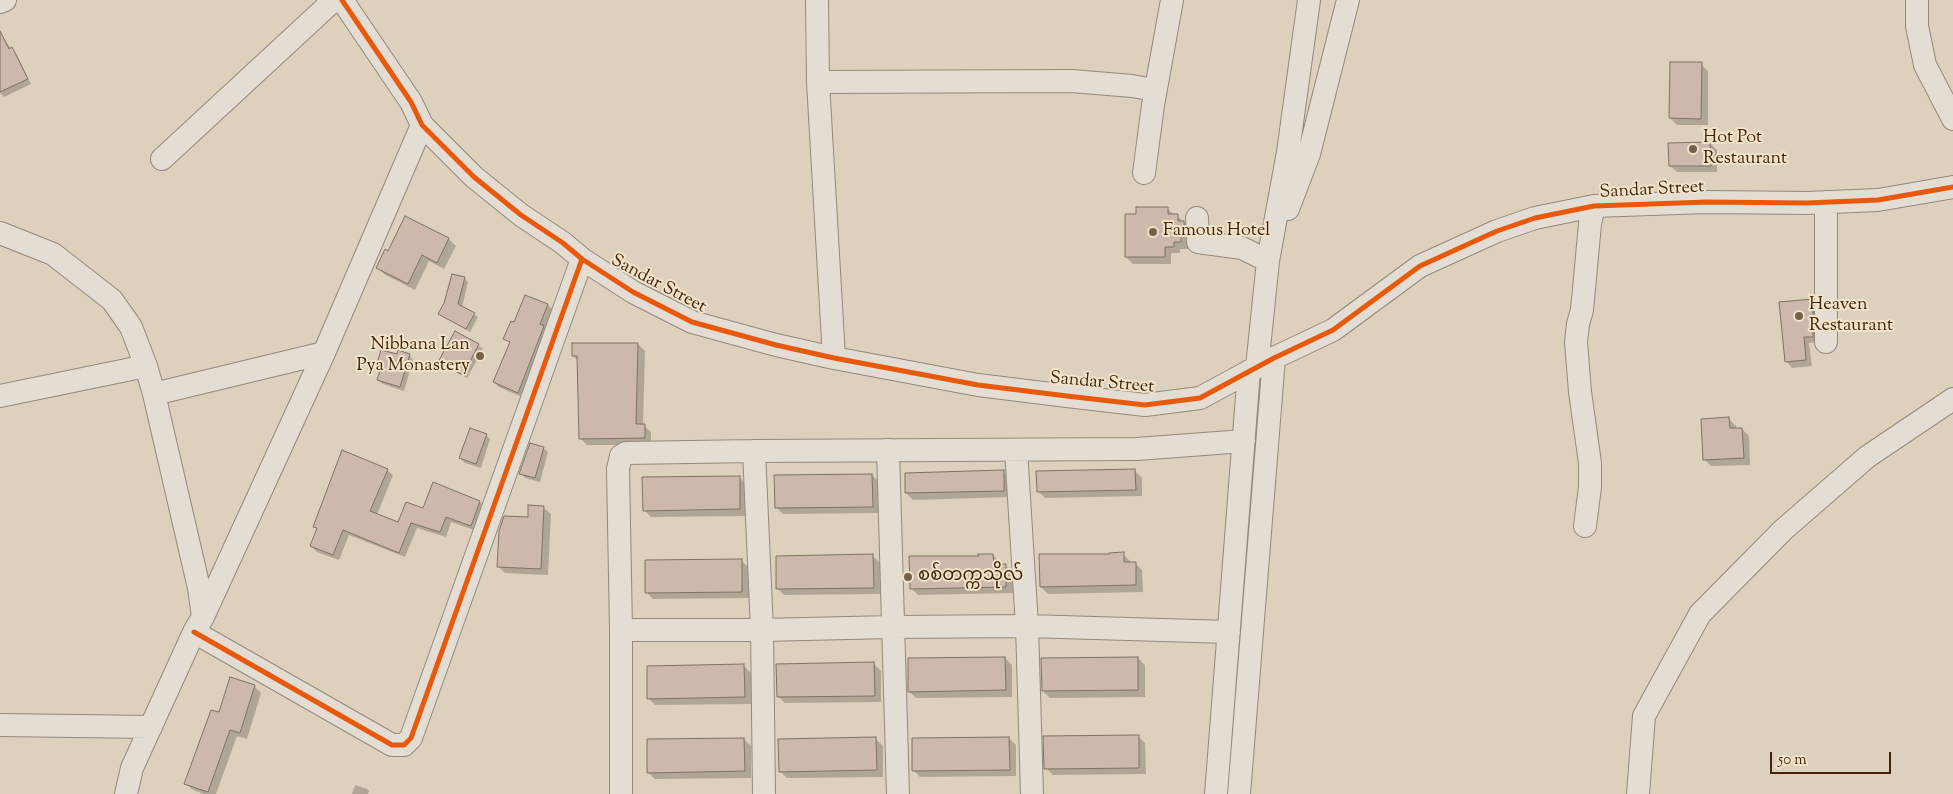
<!DOCTYPE html>
<html>
<head>
<meta charset="utf-8">
<style>
	body { margin:0 }
	#map { position:relative; width:1953px; height:794px; overflow:hidden; background:#ddd0bc; font-family:"Sorts Mill Goudy",serif }
	canvas { display:block }
	.scale { position:absolute; left:1770px; top:752px; width:121px; height:22px; box-sizing:border-box; border:2px solid #3f240b; border-top:0; padding-left:6px; font-size:15px; line-height:18px; white-space:nowrap; color:#3f240b; -webkit-text-stroke:4px #f1e2ca; paint-order:stroke }
</style>
</head>
<body>
<div id="map">
<canvas width="1953" height="794"></canvas>
<div class="scale">50 m</div>
</div>
<script>
const c = document.querySelector('canvas').getContext('2d');
c.lineJoin = 'round';
function paint(path, color) {
  c.fillStyle = color;
  c.fill(path, 'evenodd');
}
function toPath(rows) {
  const path = new Path2D();
  for (const r of rows) {
    path.moveTo(r[0], r[1]);
    for (let i = 2; i < r.length; i += 2) path.lineTo(r[i], r[i + 1]);
  }
  return path;
}
function stroke(path, color, width, dash) {
  c.strokeStyle = color;
  c.lineWidth = width;
  c.lineCap = dash ? 'butt' : 'round';
  c.setLineDash(dash || []);
  c.stroke(path);
}
function write(font, color, halo, rows, align = 'center') {
  c.font = font + ' "Sorts Mill Goudy","Noto Sans Myanmar",serif';
  c.lineWidth = 4;
  c.setLineDash([]);
  c.textBaseline = 'middle';
  c.strokeStyle = halo;
  c.fillStyle = color;
  for (const [text, x, y, turn = 0] of rows) {
    c.save();
    c.translate(x, y);
    c.rotate((+turn || 0) * Math.PI / 180);
    c.textAlign = isNaN(turn) ? turn : align;
    if (halo) c.strokeText(text, 0, 0);
    c.fillText(text, 0, 0);
    c.restore();
  }
}
paint(toPath([
	[0,32,11,49,16,53,31,84,4,97,0,93],
	[1701,64,1708,71,1708,125,1677,125,1670,118],
	[1710,143,1717,150,1717,172,1677,172,1670,166],
	[1167,208,1174,215,1177,215,1190,230,1188,249,1180,249,1180,253,1171,253,1171,264,1133,264,1126,257,1137,215],
	[406,218,449,239,456,246,444,269,429,261,415,290,384,274,377,267,388,252],
	[464,278,468,282,462,307,478,317,470,332,440,314],
	[526,296,548,305,552,309,545,328,548,331,522,397,499,387,494,382,511,344,505,339,515,324],
	[1812,300,1819,307,1819,342,1809,343,1812,366,1792,368,1786,361],
	[638,344,645,351,643,425,651,432,651,445,587,445,580,438,578,361,573,355],
	[478,345,483,349,467,378,444,366,440,362],
	[409,355,413,360,404,391,383,384,378,380,382,367,378,363,397,356],
	[1729,419,1736,426,1736,429,1742,429,1749,436,1750,465,1711,466,1704,459],
	[486,435,490,439,481,468,465,463,460,458],
	[543,448,548,452,540,482,525,478,521,473],
	[387,470,393,475,377,515,399,524,480,502,485,507,477,531,451,522,446,537,417,528,405,557,349,535,339,560,317,552,311,546,318,530,315,526],
	[1135,471,1142,478,1142,496,1045,498,1038,491],
	[1003,472,1010,479,1010,497,913,500,906,493],
	[872,475,879,482,879,513,783,514,776,507],
	[739,477,746,484,747,516,651,517,644,510],
	[544,508,551,514,548,575,505,573,498,566,529,518],
	[1123,554,1130,561,1130,563,1135,563,1142,570,1143,592,1048,594,1041,587,1110,556],
	[993,555,1000,562,1000,565,1005,565,1012,572,1013,593,918,595,911,588,980,557],
	[873,556,880,563,880,594,784,595,777,588],
	[741,560,748,567,749,598,653,599,646,592],
	[1005,658,1012,665,1012,697,916,698,909,691],
	[1138,658,1145,665,1145,697,1050,698,1043,691],
	[874,664,881,671,881,702,785,703,778,696],
	[744,666,751,673,751,704,655,705,648,698],
	[254,686,261,693,247,739,237,736,216,794,204,794,193,790,186,783,220,714],
	[1138,736,1145,743,1146,774,1053,775,1046,768],
	[1009,738,1016,745,1016,776,920,777,913,770],
	[744,739,751,746,751,778,655,779,648,772],
	[876,739,883,746,883,777,787,778,780,771],
	[355,785,367,789,369,791,368,794,352,794]
]), '#0003');
const building = toPath([
	[0,31,9,49,12,47,28,79,0,92,0,31],
	[1670,62,1702,62,1701,119,1669,118,1670,62],
	[1710,142,1711,166,1669,166,1668,143,1710,142],
	[1136,207,1168,207,1168,214,1178,214,1178,221,1184,221,1185,236,1181,236,1181,242,1174,242,1174,247,1165,247,1165,257,1125,257,1125,214,1136,214,1136,207],
	[405,216,449,238,437,263,422,255,408,284,376,268,385,249,388,251,405,216],
	[452,274,465,277,458,304,475,313,466,329,438,314,444,303,452,274],
	[525,295,548,304,540,324,544,326,518,393,493,382,510,342,503,339,511,321,514,322,525,295],
	[1813,299,1813,337,1804,337,1806,360,1785,362,1779,302,1813,299],
	[455,331,479,344,463,375,438,362,455,331],
	[572,343,638,343,636,424,645,424,645,438,579,439,577,356,572,356,572,343],
	[381,350,397,354,398,350,410,354,400,387,377,380,382,364,377,363,381,350],
	[1729,417,1730,428,1742,428,1744,458,1703,460,1701,419,1729,417],
	[470,428,487,434,476,464,459,458,470,428],
	[530,443,544,447,535,478,519,474,530,443],
	[342,450,388,469,370,511,398,522,406,502,423,508,433,482,480,501,471,526,446,517,440,532,411,523,399,553,343,530,333,555,310,546,317,528,313,527,342,450],
	[1135,469,1136,490,1037,492,1036,471,1135,469],
	[1004,470,1004,491,905,493,905,473,1004,470],
	[872,474,873,507,775,508,774,475,872,474],
	[740,476,740,509,643,511,642,477,740,476],
	[528,505,544,506,541,569,497,567,499,531,504,516,528,517,528,505],
	[1124,552,1124,562,1136,562,1136,585,1040,587,1039,554,1109,554,1109,553,1124,552],
	[873,554,874,588,776,589,776,556,873,554],
	[978,554,993,554,994,564,1006,564,1006,587,910,589,909,556,979,556,978,554],
	[742,559,742,592,645,593,645,560,742,559],
	[1005,657,1006,690,908,692,908,658,1005,657],
	[1138,657,1138,690,1042,691,1041,658,1138,657],
	[874,662,875,696,777,697,776,664,874,662],
	[744,664,745,697,647,699,647,666,744,664],
	[230,677,255,685,240,733,230,730,208,792,184,784,211,710,219,712,230,677],
	[1139,735,1139,768,1044,769,1043,736,1139,735],
	[876,737,877,770,779,772,778,739,876,737],
	[1009,737,1010,770,912,771,912,738,1009,737],
	[744,738,745,771,647,773,647,739,744,738]
]);
paint(building, '#ccb9ab');
stroke(building, '#7d7264', 1);
const minor = toPath([
	[342,0,411,102,422,125,474,177,521,215,563,243,582,259,633,292,692,322,776,345,834,358,978,385,1067,396,1145,405,1200,398,1274,358,1333,330,1420,266,1497,231,1535,218,1594,206,1707,202,1807,203,1878,200,1953,187],
	[817,0,818,82,834,358],
	[1917,0,1917,26,1925,65,1953,119],
	[0,2,5,0],
	[818,82,1072,81,1132,86,1155,90],
	[162,159,334,0],
	[1144,173,1153,105,1172,0],
	[1288,209,1309,154,1348,0],
	[1197,218,1198,242,1242,248,1268,261],
	[0,233,53,254,112,300,131,327,146,366,154,394,199,588,203,617],
	[1826,342,1826,202],
	[1257,367,1268,261,1288,152,1309,0],
	[154,394,324,353],
	[0,396,146,366],
	[888,450,898,794],
	[1016,450,1027,626,1032,794],
	[754,451,762,630,764,794],
	[1585,526,1590,487,1590,463,1580,392,1576,342,1578,324,1582,310,1590,224,1594,206],
	[621,630,762,630,892,627,1027,626,1229,632],
	[194,632,392,745,404,745,411,738,582,259],
	[0,725,151,727],
	[126,794,132,768,194,632,203,617,324,353,422,125],
	[621,794,621,630,618,469,621,456,626,453,754,451,1137,449,1244,441],
	[1216,794,1249,371],
	[1239,794,1274,358],
	[1638,794,1644,716,1700,614,1783,530,1867,457,1953,399]
]);
stroke(minor, '#94897b', 24);
stroke(minor, '#e3ddd3', 22);
stroke(toPath([
	[342,0,411,102,422,125,474,177,521,215,563,243,582,259,633,292,692,322,776,345,834,358,978,385,1067,396,1145,405,1200,398,1274,358,1333,330,1420,266,1497,231,1535,218,1594,206,1707,202,1807,203,1878,200,1953,187],
	[194,632,392,745,404,745,411,738,582,259]
]), '#e8590c', 5);
for (const [x, y, r, color] of [
	[1693,149,5,"#766049"],
	[1153,232,5,"#766049"],
	[1799,316,5,"#766049"],
	[480,356,5,"#766049"],
	[908,577,5,"#766049"]
]) {
  const dot = new Path2D();
  dot.arc(x, y, r, 0, 2 * Math.PI);
  c.fillStyle = color;
  c.fill(dot);
  stroke(dot, '#f1e2ca', 2);
}
write('18px', '#3f240b', '#f1e2ca', [
	["Hot Pot",1703,139],
	["Restaurant",1703,160],
	["Famous Hotel",1163,232],
	["Heaven",1809,306],
	["Restaurant",1809,327],
	["Nibbana Lan",470,346,"right"],
	["Pya Monastery",470,367,"right"],
	["စစ်‌တက္ကသိုလ်",918,577]
], 'left');
write('18px', '#3f240b', '#f1e2ca', [
	["Sandar Street",1652,191,-3],
	["Sandar Street",658,285,28],
	["Sandar Street",1102,384,5]
]);
</script>
</body>
</html>
